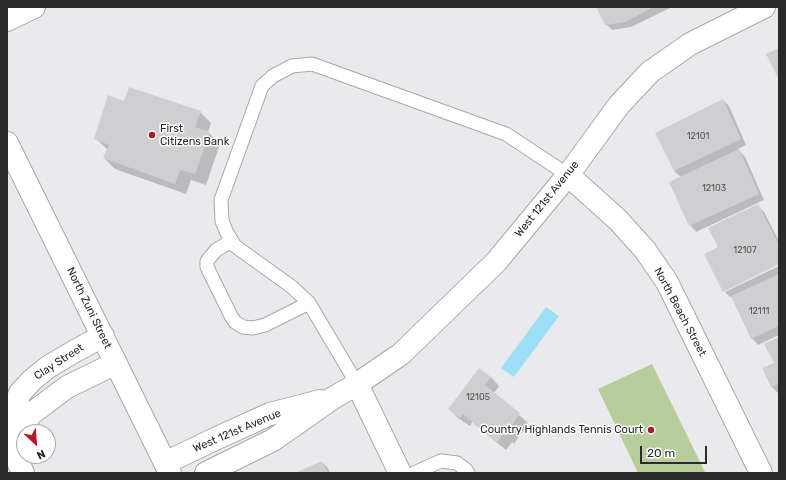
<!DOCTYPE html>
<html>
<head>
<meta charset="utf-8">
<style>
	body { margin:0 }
	#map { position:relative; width:786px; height:480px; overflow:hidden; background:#eaeaed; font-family:Rubik,sans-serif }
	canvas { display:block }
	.frame { position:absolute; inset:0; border:8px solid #2b2b2c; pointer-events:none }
	.north { position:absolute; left:16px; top:424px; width:40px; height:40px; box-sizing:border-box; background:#fff; border:1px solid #aaaaab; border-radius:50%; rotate:154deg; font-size:11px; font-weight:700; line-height:16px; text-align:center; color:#2b2b2c }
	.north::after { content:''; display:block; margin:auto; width:14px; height:18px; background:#ae1a2a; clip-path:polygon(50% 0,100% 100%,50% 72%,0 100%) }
	.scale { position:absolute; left:640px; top:446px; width:67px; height:18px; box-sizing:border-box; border:2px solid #2b2b2c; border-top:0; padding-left:5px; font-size:12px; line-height:14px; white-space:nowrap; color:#2b2b2c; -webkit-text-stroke:3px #fff; paint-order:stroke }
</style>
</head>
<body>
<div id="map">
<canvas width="786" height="480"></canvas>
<div class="frame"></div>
<div class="north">N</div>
<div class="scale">20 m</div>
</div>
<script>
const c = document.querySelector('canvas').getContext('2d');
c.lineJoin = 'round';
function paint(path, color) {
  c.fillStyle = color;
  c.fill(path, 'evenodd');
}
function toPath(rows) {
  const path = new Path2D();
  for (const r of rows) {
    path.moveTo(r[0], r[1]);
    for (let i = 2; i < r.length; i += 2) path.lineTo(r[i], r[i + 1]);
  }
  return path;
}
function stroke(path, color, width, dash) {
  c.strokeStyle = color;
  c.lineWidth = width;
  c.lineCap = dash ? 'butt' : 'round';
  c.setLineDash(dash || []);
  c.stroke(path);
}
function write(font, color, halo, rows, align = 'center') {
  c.font = font + ' Rubik,sans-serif';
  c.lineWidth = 3;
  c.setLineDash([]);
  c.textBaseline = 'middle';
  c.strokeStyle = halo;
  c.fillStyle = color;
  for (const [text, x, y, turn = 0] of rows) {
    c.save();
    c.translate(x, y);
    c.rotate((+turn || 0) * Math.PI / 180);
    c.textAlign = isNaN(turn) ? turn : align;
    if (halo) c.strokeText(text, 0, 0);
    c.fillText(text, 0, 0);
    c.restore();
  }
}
paint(toPath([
	[652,364,705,472,702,473,638,473,598,389]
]), '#b7cd9b');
paint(toPath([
	[546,307,559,316,514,377,501,368]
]), '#9cdff6');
paint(toPath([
	[597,7,672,7,631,27,612,30,606,24],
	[723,100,729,106,746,145,738,149,745,157,764,200,696,232,690,225,681,177,674,171],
	[124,102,200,112,211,123,208,132,220,144,206,185,191,180,186,194,115,169,104,158,108,150,95,138],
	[758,206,764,212,779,241,779,263,725,290,725,292,719,248],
	[779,266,779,335,758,345,752,338,732,296,730,297,725,292],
	[779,338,779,392,778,393,772,387,763,368,775,363],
	[491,377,499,386,494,393,528,423,514,444,512,442,506,450,472,422,470,426,458,418,449,409],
	[322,462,328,468,330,473,297,473]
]), '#0003');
paint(toPath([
	[596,7,654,7,625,22,605,25],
	[779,48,779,80,766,54],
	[129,87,201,111,195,127,210,132,195,174,180,170,175,184,103,158,109,145,94,139,108,95,124,101],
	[723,99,741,139,674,171,655,133],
	[739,149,759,194,689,226,669,182],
	[758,204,779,245,779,264,723,292,704,254,718,247,708,228],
	[779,274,779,326,751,339,731,296],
	[779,337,779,383,771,387,762,368,774,363,764,344],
	[479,368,491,377,485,385,520,413,505,436,503,434,497,442,463,414,460,418,448,409],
	[322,461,328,473,295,473]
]), '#cfcfd1');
const service = toPath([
	[232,241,216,250,207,261,207,267,231,316,235,322,243,327,253,328,265,325,309,303],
	[357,384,309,303,292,287,235,246,227,233,222,221,221,200,262,86,273,76,292,66,312,64,506,134,568,175],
	[414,473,441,461,457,463,466,470,468,473]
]);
const minor = toPath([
	[568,175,618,220,645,250,667,282,761,473],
	[357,384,400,473],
	[18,449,18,443,23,426,31,414,67,387,116,363],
	[165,463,215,439,270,414,320,401],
	[23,473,12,447,10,434,12,413,20,393,32,380,48,367,75,351,103,336],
	[206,473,273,440,333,398,357,384,401,354,496,262,568,175,619,105,650,72,690,44,764,7]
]);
const tertiary = toPath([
	[7,143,170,473]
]);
const primary = toPath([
	[7,20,34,7]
]);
stroke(service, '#a8a8aa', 15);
stroke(minor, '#a8a8aa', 24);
stroke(tertiary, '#a8a8aa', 24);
stroke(primary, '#a8a8aa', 24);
stroke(service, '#fff', 13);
stroke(minor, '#fff', 22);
stroke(tertiary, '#fff', 22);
stroke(primary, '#fff', 22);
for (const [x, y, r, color] of [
	[152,135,4,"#ae1a2a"],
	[651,430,4,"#ae1a2a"]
]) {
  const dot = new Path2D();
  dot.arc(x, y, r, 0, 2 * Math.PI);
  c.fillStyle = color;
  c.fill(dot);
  stroke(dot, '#fff', 1.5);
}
write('9px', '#545455', null, [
	["12101",698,136],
	["12103",714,188],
	["12107",745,250],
	["12111",759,311],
	["12105",478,397]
]);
write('11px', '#2b2b2c', '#fff', [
	["First",160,129],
	["Citizens Bank",160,142],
	["Country Highlands Tennis Court",643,430,"right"]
], 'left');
write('11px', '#2b2b2c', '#fff', [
	["West 121st Avenue",547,199,-51],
	["North Zuni Street",89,308,64],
	["North Beach Street",680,312,62],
	["Clay Street",59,362,-33],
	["West 121st Avenue",237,431,-23]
]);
</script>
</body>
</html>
